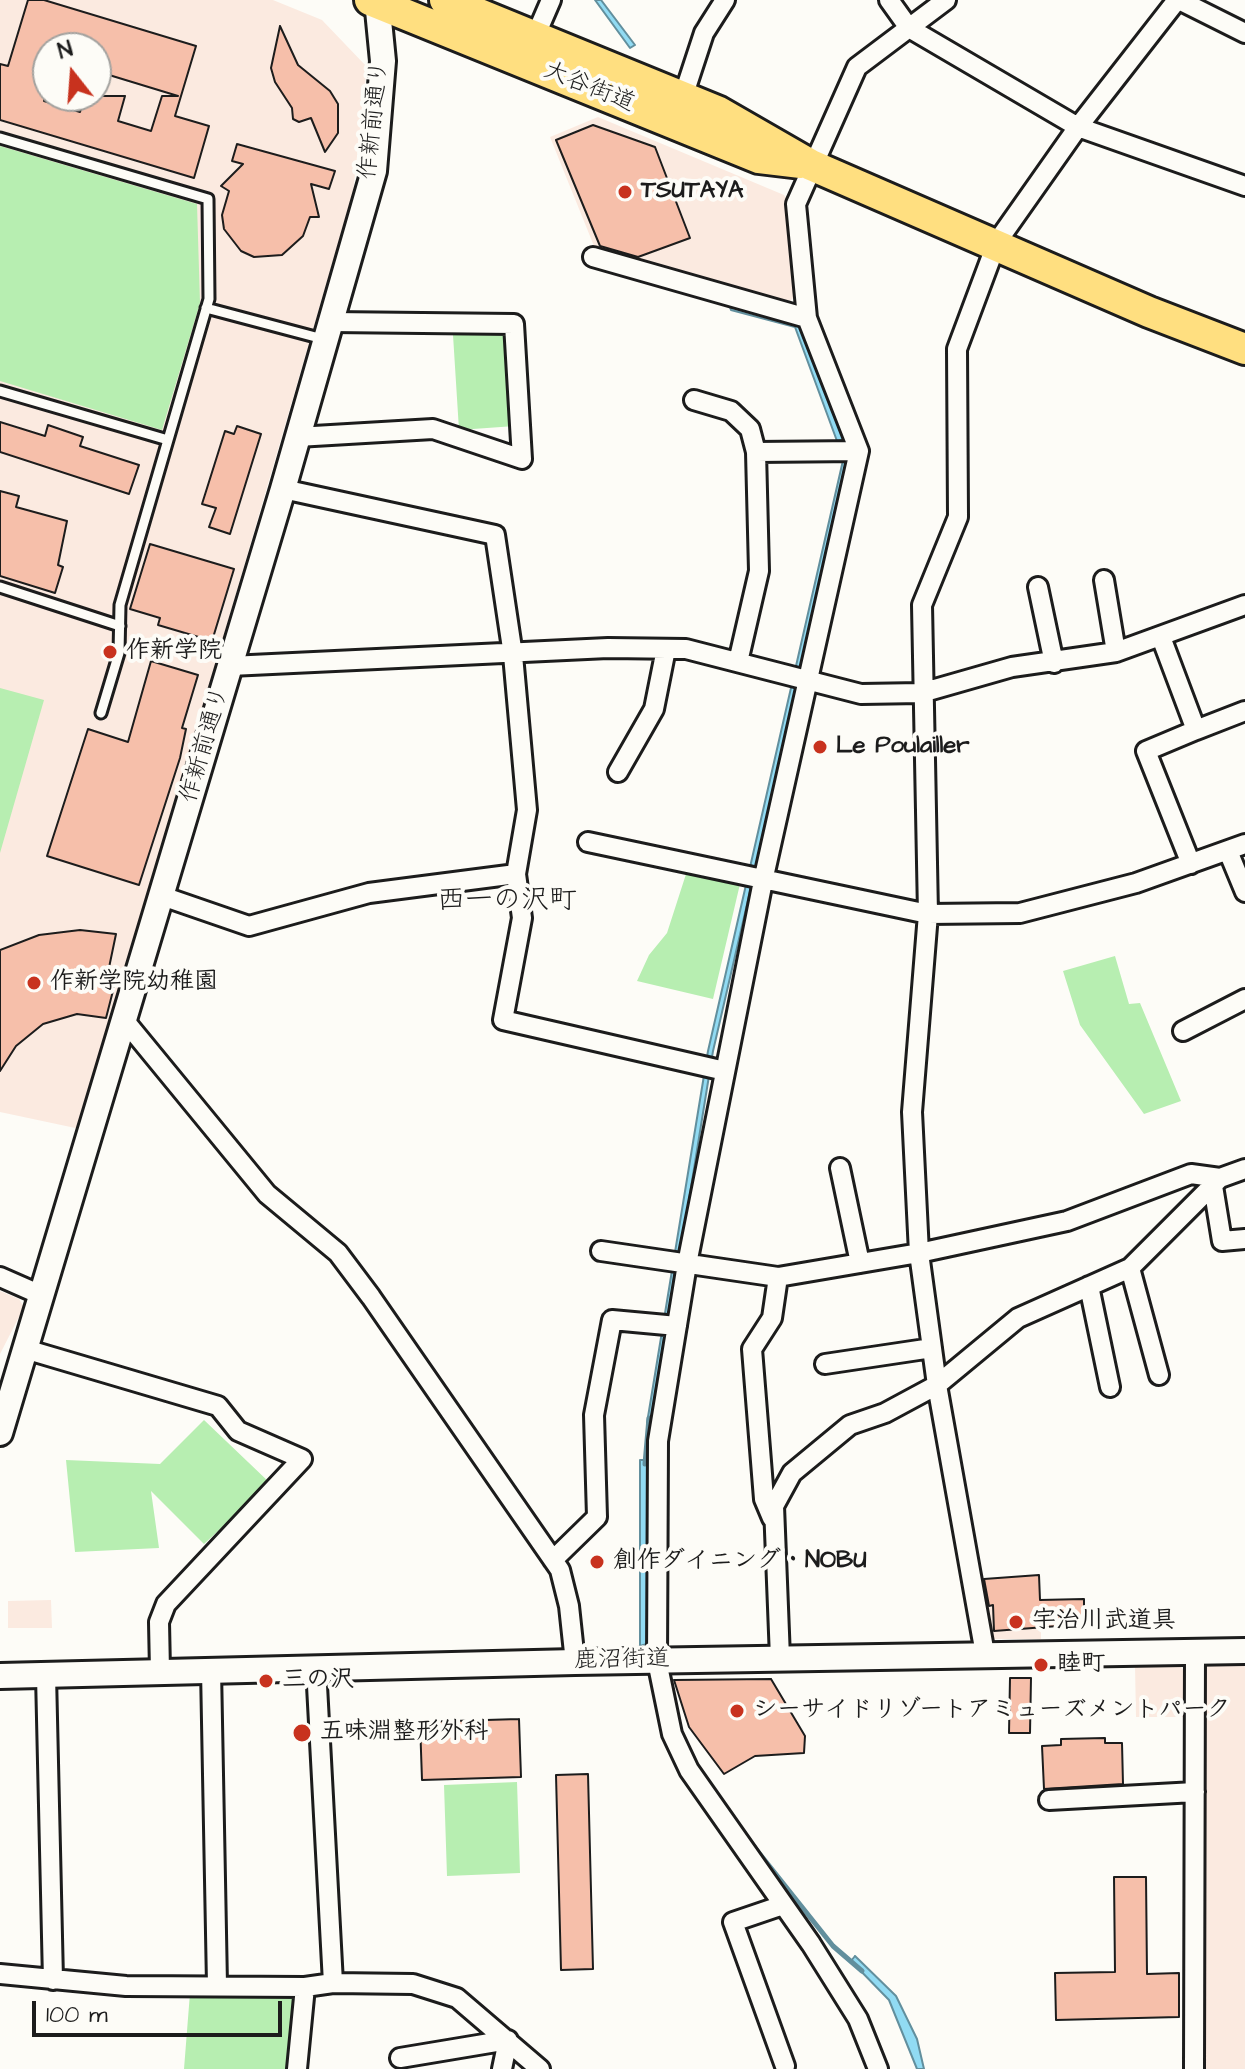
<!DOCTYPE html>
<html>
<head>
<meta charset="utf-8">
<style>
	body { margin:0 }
	#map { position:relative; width:1245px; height:2069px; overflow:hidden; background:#fdfcf7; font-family:"Architects Daughter",sans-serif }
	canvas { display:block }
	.north { position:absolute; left:32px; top:32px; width:80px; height:80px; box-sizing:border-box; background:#fdfcf7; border:2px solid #a3a29f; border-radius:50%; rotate:343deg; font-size:22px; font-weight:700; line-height:32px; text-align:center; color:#1c1c1c }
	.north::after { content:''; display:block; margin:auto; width:28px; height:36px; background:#c8321e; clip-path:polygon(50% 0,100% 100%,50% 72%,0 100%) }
	.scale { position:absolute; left:32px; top:2001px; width:250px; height:36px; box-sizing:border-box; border:4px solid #1c1c1c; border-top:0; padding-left:10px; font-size:24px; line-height:28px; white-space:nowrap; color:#1c1c1c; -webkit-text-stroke:6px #fdfcf7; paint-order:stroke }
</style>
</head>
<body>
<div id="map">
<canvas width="1245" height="2069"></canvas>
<div class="north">N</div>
<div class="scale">100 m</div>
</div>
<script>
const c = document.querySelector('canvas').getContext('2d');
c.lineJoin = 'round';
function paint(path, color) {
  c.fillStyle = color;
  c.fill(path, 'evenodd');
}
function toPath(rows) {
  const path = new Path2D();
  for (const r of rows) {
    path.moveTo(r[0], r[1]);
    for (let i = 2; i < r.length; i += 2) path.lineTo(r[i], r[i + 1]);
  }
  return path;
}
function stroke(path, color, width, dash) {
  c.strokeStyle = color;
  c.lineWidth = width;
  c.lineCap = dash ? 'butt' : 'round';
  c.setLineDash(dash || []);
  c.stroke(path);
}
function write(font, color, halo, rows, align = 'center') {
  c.font = font + ' "Architects Daughter","Klee One",sans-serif';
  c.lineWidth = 8;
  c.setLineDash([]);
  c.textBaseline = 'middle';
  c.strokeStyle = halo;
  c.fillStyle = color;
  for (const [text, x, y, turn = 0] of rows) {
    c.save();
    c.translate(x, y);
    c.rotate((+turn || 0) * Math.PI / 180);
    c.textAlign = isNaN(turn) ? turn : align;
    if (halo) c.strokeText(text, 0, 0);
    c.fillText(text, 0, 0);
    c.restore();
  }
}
paint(toPath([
	[0,0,273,0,322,20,367,67,353,192,80,1129,0,1112],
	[48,48,96,48,96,96,48,96],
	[598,117,784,195,792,207,796,295,790,301,596,251,550,137],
	[0,1291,19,1299,24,1307,0,1354],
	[51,1600,52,1628,8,1628,8,1601],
	[1041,1606,1041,1639,993,1639,987,1607],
	[1177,1664,1186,1672,1187,1717,1136,1717,1135,1666],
	[1245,1664,1245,2069,1201,2069,1204,1665]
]), '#fbeae0');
paint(toPath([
	[0,146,197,204,200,303,162,430,0,381],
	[509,331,515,426,459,430,453,335],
	[0,688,44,700,0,853],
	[687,871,740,884,713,999,637,981,649,955,667,933],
	[1115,956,1129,1004,1140,1003,1181,1101,1144,1114,1080,1025,1063,971],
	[204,1420,270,1483,204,1544,151,1491,159,1548,75,1552,66,1460,160,1464],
	[517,1782,520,1873,447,1876,444,1785],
	[190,1993,287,1993,296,2000,291,2069,184,2069]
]), '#b7eeb1');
const water = toPath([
	[595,0,601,0,635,45,630,48,595,0],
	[727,300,799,322,844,439,837,441,795,327,731,310,727,300],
	[844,456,851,456,713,1051,653,1423,647,1423,708,1051,844,456],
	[640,1460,651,1460,650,1643,640,1646,640,1460],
	[855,1956,896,1996,917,2039,924,2069,917,2069,889,2000,851,1961,855,1956]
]);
paint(water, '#91dbf3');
stroke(water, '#628f9d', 2);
stroke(toPath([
	[645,1464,649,1418],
	[751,1843,833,1946,862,1971]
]), '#628f9d', 5);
const building = toPath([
	[28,0,44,0,196,46,175,116,209,126,194,178,0,120,0,64,8,66,28,0],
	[48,48,96,48,96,71,178,96,162,96,151,131,118,121,125,96,85,96,80,112,44,101,48,87,48,48],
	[280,26,298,65,330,91,338,104,338,133,325,152,311,118,299,122,293,119,292,108,275,82,271,68,280,26],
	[593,125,655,147,690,238,638,257,600,246,556,140,593,125],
	[237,144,335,171,329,189,311,184,319,217,310,217,303,236,282,255,254,257,241,251,224,229,222,215,229,191,221,186,243,164,232,161,237,144],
	[0,422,45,436,48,425,83,437,80,446,139,465,129,494,0,452,0,422],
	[237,426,261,434,230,534,209,527,216,508,202,504,225,431,234,434,237,426],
	[0,491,19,496,16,507,67,521,58,565,63,567,55,593,0,576,0,491],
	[150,544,234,569,212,641,158,625,160,618,130,609,150,544],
	[151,661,198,675,182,728,186,729,180,758,139,885,47,856,88,729,128,742,151,661],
	[80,930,116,934,106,982,115,983,106,1018,77,1014,43,1024,16,1046,0,1071,0,950,39,935,80,930],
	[1039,1575,1040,1600,1084,1599,1084,1624,994,1631,993,1605,989,1606,984,1579,1039,1575],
	[1010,1678,1031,1678,1030,1733,1009,1733,1010,1678],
	[771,1679,805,1736,804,1753,755,1756,724,1774,689,1727,674,1680,771,1679],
	[519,1719,521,1777,422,1780,420,1722,519,1719],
	[1105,1738,1105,1743,1122,1743,1123,1784,1044,1789,1042,1746,1061,1745,1061,1739,1105,1738],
	[588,1774,593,1969,561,1970,556,1775,588,1774],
	[1114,1877,1146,1877,1147,1974,1179,1973,1179,2017,1056,2020,1055,1973,1115,1972,1114,1877]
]);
paint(building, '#f6bfaa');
stroke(building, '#1c1c1c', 2);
const service = toPath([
	[0,138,208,199,209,299,120,605,119,653,101,713],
	[206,308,323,339],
	[0,391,168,440],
	[0,587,120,626]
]);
const minor = toPath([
	[889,0,909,28,1078,127,1245,186],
	[1179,0,1245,33],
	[535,37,551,0],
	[683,97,704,33,725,0],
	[593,257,807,318],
	[694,400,731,411,750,429,756,452,859,451],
	[297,437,433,429,522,459,514,324,331,322],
	[1104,580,1116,652],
	[1038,587,1054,663],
	[1161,637,1196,730,1146,751,1191,864],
	[738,662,759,571,756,452],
	[230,666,608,648,686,649,861,694,921,693,1012,667,1116,652,1245,605],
	[1196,730,1245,711],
	[618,772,654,709,666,649],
	[588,842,928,914,1020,913,1136,883,1245,844],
	[1228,851,1245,892],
	[516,874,522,918,503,1020,725,1071],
	[162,896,249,926,369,893,516,874,527,810,513,655,495,535,283,489],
	[125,1021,267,1194,338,1253,371,1297,560,1570,569,1606,575,1662],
	[1183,1031,1245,999],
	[840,1168,860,1263],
	[1213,1186,1222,1241,1245,1239],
	[601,1251,778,1277,919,1253,1067,1221,1191,1174,1220,1178,1245,1169],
	[1130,1268,1159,1375],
	[0,1277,41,1295],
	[1089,1286,1110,1387],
	[25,1349,218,1406,238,1431,302,1459,166,1604,159,1622,160,1671],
	[825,1364,932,1348],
	[772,1518,764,1499,752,1349,772,1318,778,1277],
	[553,1560,597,1517,594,1415,612,1320,677,1326],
	[985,1654,937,1385,919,1253,912,1112,928,914,922,605,958,517,957,349,997,242,1078,127,1177,0],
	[780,1658,774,1506,792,1473,850,1425,885,1413,937,1385,1018,1318,1130,1268,1220,1178],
	[316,1667,333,1983],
	[211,1669,217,1985],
	[46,1675,53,1980],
	[1049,1800,1195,1792],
	[783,1905,733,1922,785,2066],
	[0,1974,126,1986,305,1987,333,1983,413,1984,457,1998,540,2069],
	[400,2058,508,2040,502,2069],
	[297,2069,305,1987],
	[878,2069,858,2019,811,1944,689,1770,672,1734,657,1661,658,1441,687,1264,763,881,859,451,807,318,796,204,857,67,946,0],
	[1194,2069,1195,1652]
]);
const tertiary = toPath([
	[0,1433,283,489,374,171,383,61,377,0],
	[0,1676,575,1662,1245,1651]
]);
const primary = toPath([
	[370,0,759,158,801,163],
	[445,0,719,112,811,165,1149,312,1245,349]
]);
stroke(service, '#1c1c1c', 15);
stroke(minor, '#1c1c1c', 24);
stroke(tertiary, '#1c1c1c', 30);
stroke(primary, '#1c1c1c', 36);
stroke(service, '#fdfcf7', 9);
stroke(minor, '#fdfcf7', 18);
stroke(tertiary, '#fdfcf7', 24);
stroke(primary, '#ffdf80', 30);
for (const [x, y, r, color] of [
	[625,192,8,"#c8321e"],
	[110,652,8,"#c8321e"],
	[820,747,8,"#c8321e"],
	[34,983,8,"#c8321e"],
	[597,1562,8,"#c8321e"],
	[1016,1622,8,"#c8321e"],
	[1041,1665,8,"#c8321e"],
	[266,1681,8,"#c8321e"],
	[737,1711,8,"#c8321e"],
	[302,1733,10,"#c8321e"]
]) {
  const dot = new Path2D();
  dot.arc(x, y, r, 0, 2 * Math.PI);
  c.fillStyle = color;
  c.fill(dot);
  stroke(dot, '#fdfcf7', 3);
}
write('24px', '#1c1c1c', '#fdfcf7', [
	["大谷街道",589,88,22],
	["作新前通り",375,120,-84],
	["作新前通り",206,745,-74],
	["鹿沼街道",622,1661,-1]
]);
write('bold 24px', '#1c1c1c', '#fdfcf7', [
	["TSUTAYA",641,192],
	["作新学院",126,652],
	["Le Poulailler",836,747],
	["作新学院幼稚園",50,983],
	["創作ダイニング・NOBU",613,1562],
	["宇治川武道具",1032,1622],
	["睦町",1057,1665],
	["三の沢",282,1681],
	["シーサイドリゾートアミューズメントパーク",753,1711],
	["五味淵整形外科",320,1733]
], 'left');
write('28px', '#1c1c1c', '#fdfcf7', [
	["西一の沢町",507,902]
]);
</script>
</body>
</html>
